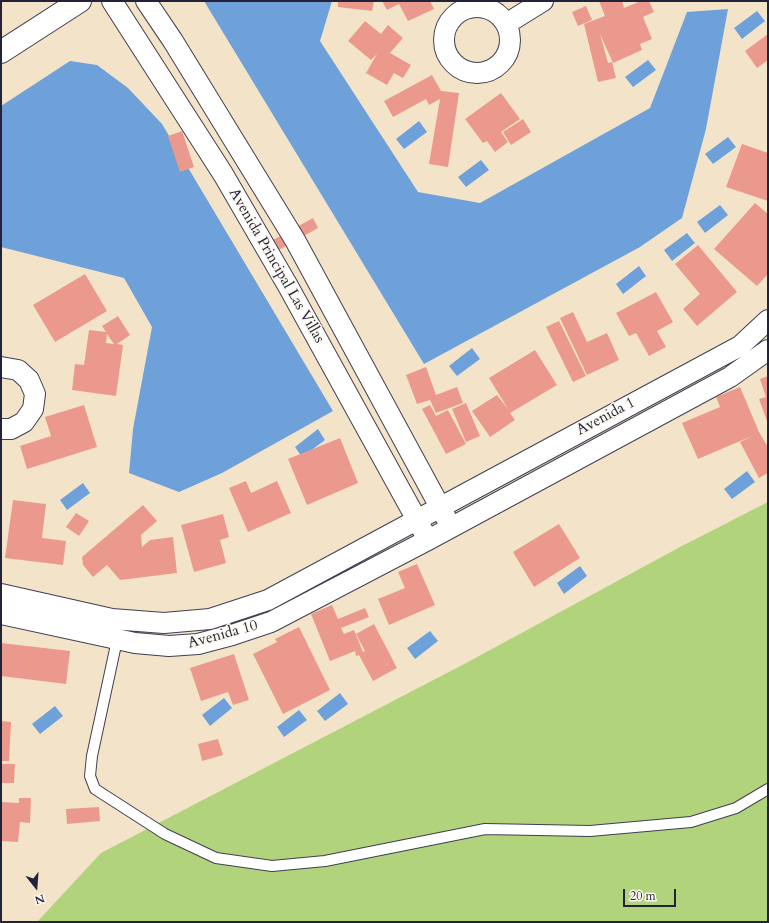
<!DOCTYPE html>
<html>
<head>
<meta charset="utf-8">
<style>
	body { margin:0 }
	#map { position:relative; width:769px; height:923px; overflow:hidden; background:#f3e4c9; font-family:Cardo,serif }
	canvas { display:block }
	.frame { position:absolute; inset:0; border:2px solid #22223b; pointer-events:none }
	.north { position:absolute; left:16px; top:867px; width:40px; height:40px; -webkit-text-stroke:3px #fbf7ec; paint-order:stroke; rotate:163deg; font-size:11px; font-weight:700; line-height:16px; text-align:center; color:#22223b }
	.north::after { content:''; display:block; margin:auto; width:14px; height:18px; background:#22223b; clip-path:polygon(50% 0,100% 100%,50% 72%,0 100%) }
	.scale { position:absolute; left:623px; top:889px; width:53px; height:18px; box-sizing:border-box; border:2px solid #22223b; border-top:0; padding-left:5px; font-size:12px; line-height:14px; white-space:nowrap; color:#22223b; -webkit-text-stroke:3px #fbf7ec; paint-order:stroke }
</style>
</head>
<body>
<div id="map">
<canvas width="769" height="923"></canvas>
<div class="frame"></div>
<div class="north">N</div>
<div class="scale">20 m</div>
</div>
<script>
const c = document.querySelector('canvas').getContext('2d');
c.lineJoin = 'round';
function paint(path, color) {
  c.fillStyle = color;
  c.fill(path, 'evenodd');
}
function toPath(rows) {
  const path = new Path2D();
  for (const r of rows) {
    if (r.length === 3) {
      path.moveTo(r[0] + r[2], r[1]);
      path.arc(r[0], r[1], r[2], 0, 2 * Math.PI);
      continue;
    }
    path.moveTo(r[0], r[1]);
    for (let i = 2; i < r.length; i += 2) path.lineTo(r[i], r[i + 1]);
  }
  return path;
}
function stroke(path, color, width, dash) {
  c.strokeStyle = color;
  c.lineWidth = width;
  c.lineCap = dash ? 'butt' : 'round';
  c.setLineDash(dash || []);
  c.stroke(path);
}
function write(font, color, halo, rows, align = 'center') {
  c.font = font + ' Cardo,serif';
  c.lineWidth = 3;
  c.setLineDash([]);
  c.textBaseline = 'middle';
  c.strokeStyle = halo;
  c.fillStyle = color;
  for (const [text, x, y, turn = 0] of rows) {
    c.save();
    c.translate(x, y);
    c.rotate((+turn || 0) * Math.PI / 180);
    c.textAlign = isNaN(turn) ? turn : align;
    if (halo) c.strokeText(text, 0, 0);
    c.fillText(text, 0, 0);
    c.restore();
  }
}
paint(toPath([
	[768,502,768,922,37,922,101,853,468,662,680,547]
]), '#b0d37c');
paint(toPath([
	[204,1,332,1,320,41,418,192,480,203,650,108,687,12,728,9,706,129,682,218,640,247,424,364],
	[757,11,765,21,742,39,734,28],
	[648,60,656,70,633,87,625,77],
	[70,61,97,65,128,88,162,124,333,411,222,473,179,492,129,473,133,429,152,327,124,278,1,247,1,106],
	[419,121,427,132,404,149,396,139],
	[728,137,736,147,713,164,705,154],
	[481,160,489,170,466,187,458,177],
	[720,205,728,215,705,233,697,222],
	[687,233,695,243,672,261,664,250],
	[639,266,646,276,623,294,616,284],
	[472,348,480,359,457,376,449,366],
	[318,429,325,440,302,457,295,447],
	[747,471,755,482,732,499,724,489],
	[83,483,90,493,67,510,60,500],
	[580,566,587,576,564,594,557,583],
	[430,631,438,641,415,659,407,648],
	[340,693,348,704,325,721,317,711],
	[224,698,232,708,210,726,202,715],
	[55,706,63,716,40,734,32,724],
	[299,710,307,720,284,737,277,727]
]), '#6ea1d9');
paint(toPath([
	[338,1,374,1,372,11,338,7],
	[382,1,430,1,434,9,408,21,399,4,387,10],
	[599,1,622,1,624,8,641,1,649,1,654,12,643,17,652,39,640,44,642,50,613,63,600,34,608,63,612,62,616,78,598,82,584,24,605,16],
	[586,6,592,20,578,26,572,12],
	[365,21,381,34,388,25,403,38,390,53,411,65,403,78,394,73,387,85,366,73,377,54,371,60,348,41],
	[768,34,768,60,757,68,745,51],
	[432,75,441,91,459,93,448,167,429,164,440,99,429,105,426,99,393,117,384,101],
	[501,93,520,119,501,132,508,142,495,152,487,141,483,143,465,119],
	[523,119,531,132,511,145,503,132],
	[182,131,194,167,180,172,168,136],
	[742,144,768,153,768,201,726,187],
	[755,203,768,214,768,274,757,286,714,249],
	[313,218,318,228,277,251,271,241],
	[698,245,737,292,697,326,683,309,700,294,675,264],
	[85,274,107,311,55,342,33,305],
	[656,292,673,322,657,331,666,347,649,356,636,333,629,336,616,313],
	[573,312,587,342,607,333,619,360,587,375,560,318],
	[118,316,130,335,117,344,123,345,116,396,72,390,75,364,84,365,89,330,106,332,102,326],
	[107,334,114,344,106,343],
	[559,321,586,376,573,382,546,327],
	[535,350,557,385,510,413,515,420,490,437,472,411,497,395,508,409,489,378],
	[426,367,436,395,457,387,463,403,436,413,430,400,417,404,406,375],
	[768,376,768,424,759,399,766,397,760,379],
	[740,387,759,432,768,447,768,473,759,478,740,442,752,436,698,459,682,423,720,407,716,397],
	[466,403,480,436,466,442,452,409],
	[84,405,97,447,27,469,20,446,51,436,45,417],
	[430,405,436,416,448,410,466,444,446,454,422,409],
	[340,438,358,483,307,505,288,459],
	[246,481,251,493,277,481,291,513,248,532,229,488],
	[13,500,46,504,42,538,66,541,63,565,5,558],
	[143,505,157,521,141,535,142,547,150,540,173,537,177,573,120,580,107,565,93,577,83,565,82,557],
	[76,513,89,521,79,536,66,527],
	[223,514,229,537,220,540,226,563,194,572,181,525],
	[559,524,580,558,534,587,513,552],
	[417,564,435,605,389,625,378,599,405,588,398,572],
	[332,605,338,619,365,608,369,617,341,628,344,634,354,630,363,652,365,651,356,634,374,624,397,668,373,681,359,655,356,656,355,651,330,661,311,614],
	[299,627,330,690,283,714,253,654,277,642,275,639],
	[1,643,70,651,66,684,1,676],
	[234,654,249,700,233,705,228,692,201,701,190,668],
	[1,721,11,722,9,761,1,761],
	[218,739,223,755,202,761,198,744],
	[1,764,15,764,14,783,1,783],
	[19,798,31,798,30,823,20,822,18,842,1,841,1,802,19,803],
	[99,807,100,821,67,824,66,809]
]), '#ec998d');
const lane = toPath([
	[117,640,92,756,90,776,95,789,165,834,216,858,272,866,325,861,485,829,590,831,691,822,736,808,768,789]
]);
const street = toPath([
	[112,1,223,174,288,286,423,531],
	[146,1,173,41,295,240,446,518],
	[477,40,33],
	[506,24,543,1],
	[1,367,18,370,29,380,35,394,33,409,24,422,11,429,1,429],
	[1,594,112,619,164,623,210,619,268,600,740,346,768,320],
	[1,614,135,643,169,646,198,644,232,635,271,622,428,540,730,377,768,350]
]);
const secondary = toPath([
	[1,52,80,1]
]);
stroke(lane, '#413f50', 12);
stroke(street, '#413f50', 22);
stroke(secondary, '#413f50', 24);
stroke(lane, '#fff', 10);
stroke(street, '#fff', 20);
stroke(secondary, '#fff', 22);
write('15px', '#22223b', '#fbf7ec', [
	["Avenida Principal Las Villas",276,266,60],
	["Avenida 1",606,417,-28],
	["Avenida 10",223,635,-15]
]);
</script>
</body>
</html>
